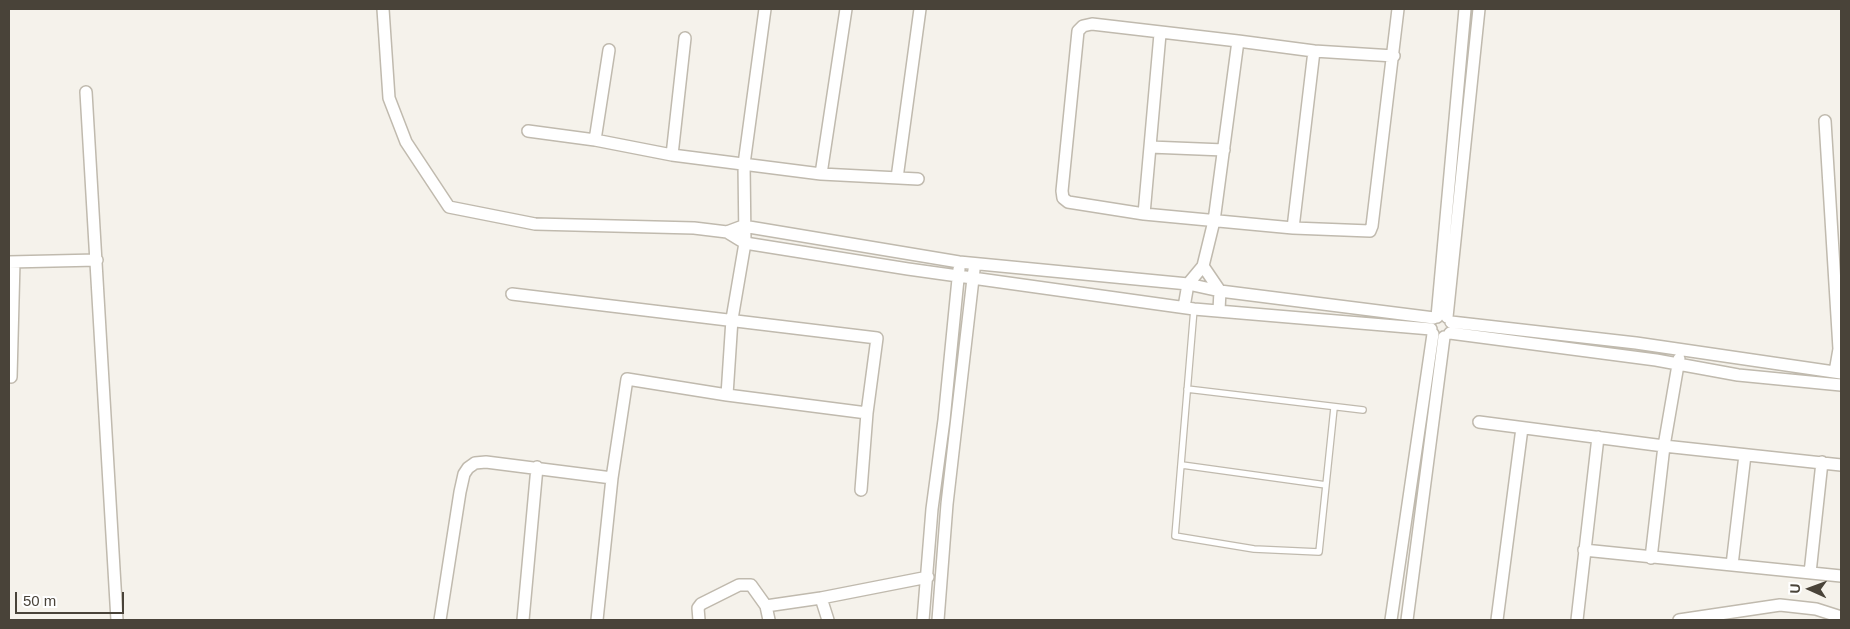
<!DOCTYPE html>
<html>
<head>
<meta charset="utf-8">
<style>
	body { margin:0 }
	#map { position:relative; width:1850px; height:629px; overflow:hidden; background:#f5f2eb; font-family:Helvetica,sans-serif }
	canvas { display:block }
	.frame { position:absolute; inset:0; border:10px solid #494339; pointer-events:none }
	.north { position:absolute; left:1785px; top:564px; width:50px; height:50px; -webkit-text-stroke:4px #fff; paint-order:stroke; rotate:272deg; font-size:14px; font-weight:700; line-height:20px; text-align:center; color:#494339 }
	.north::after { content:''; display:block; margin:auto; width:18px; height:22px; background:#494339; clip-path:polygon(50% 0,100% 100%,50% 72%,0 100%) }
	.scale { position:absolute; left:15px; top:592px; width:109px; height:22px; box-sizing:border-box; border:2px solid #494339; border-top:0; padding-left:6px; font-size:15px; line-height:18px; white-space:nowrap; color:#494339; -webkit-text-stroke:4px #fff; paint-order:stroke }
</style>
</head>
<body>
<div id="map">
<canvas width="1850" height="629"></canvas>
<div class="frame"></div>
<div class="north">U</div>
<div class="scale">50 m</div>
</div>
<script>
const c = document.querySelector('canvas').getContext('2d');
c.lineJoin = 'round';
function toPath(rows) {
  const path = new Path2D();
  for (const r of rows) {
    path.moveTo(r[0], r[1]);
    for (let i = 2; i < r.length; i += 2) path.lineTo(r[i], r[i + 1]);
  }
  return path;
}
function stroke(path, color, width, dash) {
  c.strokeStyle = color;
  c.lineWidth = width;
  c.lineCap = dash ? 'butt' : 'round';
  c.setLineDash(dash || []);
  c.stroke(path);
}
const lane = toPath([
	[1194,309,1175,536,1254,549,1319,552,1334,408],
	[1187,389,1363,410],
	[1182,465,1326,485]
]);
const street = toPath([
	[383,9,389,98,406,142,449,207,535,224,694,228,727,232],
	[1238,41,1092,24,1083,26,1078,31,1062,191,1063,198,1068,202,1144,214,1293,228],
	[609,50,595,140,672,155,821,174,918,179],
	[1314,51,1394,56],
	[86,92,117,620],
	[1825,121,1839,349,1835,372],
	[528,131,595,140],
	[1150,147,1224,150],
	[672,155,685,38],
	[821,174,846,9],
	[897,178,920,9],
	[1144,214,1160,34],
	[9,262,97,260],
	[1203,266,1220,291,1219,310],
	[512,294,877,338,867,413,861,490],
	[1184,307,1188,284,1203,266,1214,221,1238,41,1314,51,1293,228,1370,231,1372,226,1398,9],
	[1437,317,1465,9],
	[1447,317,1479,9],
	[1451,322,1636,343,1841,373],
	[1431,329,1194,309,908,269,745,243,727,232,743,226,959,262,1188,284,1220,291,1434,318],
	[1450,333,1656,360,1738,375,1841,385],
	[11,377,14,262],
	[727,395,732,319,745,243,744,164,765,9],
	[1479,422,1664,446,1841,465],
	[1584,550,1841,576],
	[1651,558,1664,446,1679,359],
	[1732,565,1745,455],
	[1810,573,1822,462],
	[766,606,769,620],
	[440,620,460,492,464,474,468,468,475,463,486,462,612,478],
	[523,620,537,467],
	[597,620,612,478,627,379,727,395,867,413],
	[699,620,698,608,701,604,739,585,751,585,766,606,821,598],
	[828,620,821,598,928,577],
	[923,620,932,509,944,420,959,269],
	[938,620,947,504,974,270],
	[1391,620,1433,334],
	[1407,620,1444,337],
	[1497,620,1522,428],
	[1577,620,1598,437],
	[1679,620,1780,605,1816,609,1841,617]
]);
stroke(lane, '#c0baae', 8);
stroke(street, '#c0baae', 14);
stroke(lane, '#fff', 5.5);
stroke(street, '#fff', 11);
</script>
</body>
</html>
